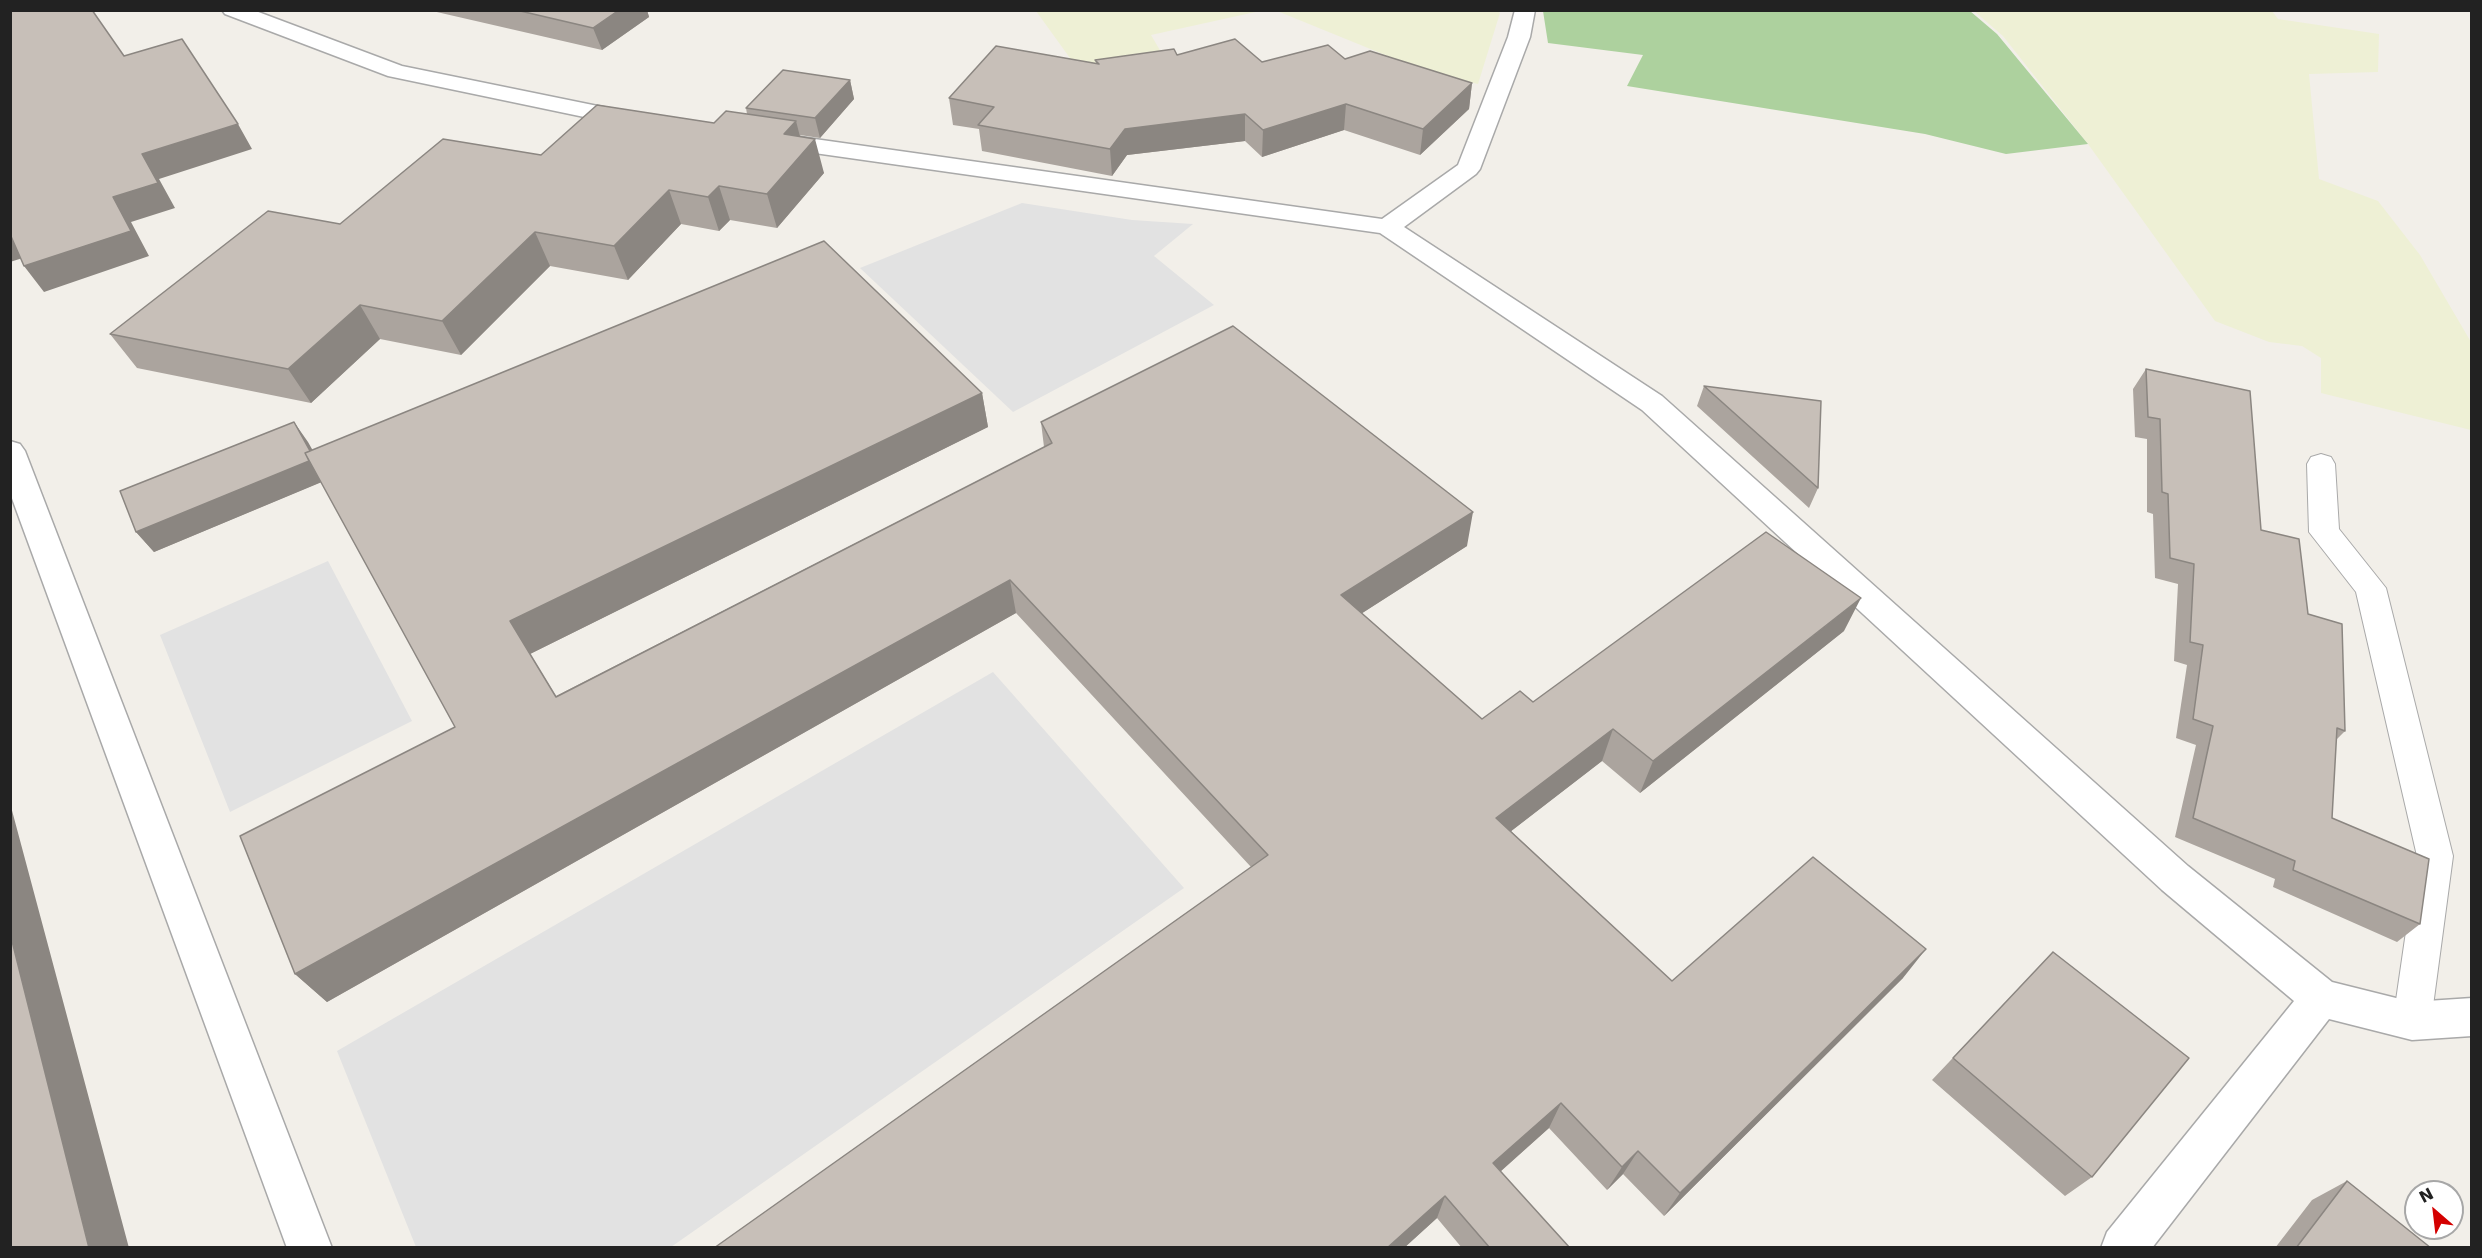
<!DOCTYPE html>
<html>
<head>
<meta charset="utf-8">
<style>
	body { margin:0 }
	#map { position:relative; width:2482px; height:1258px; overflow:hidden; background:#f2efe9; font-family:"DejaVu Sans",sans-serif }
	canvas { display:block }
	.frame { position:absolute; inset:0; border:12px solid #222; pointer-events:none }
	.north { position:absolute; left:2404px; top:1180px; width:60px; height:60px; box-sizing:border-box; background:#fff; border:2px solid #a7a7a7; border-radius:50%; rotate:332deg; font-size:16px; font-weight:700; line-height:24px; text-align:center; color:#222 }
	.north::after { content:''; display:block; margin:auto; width:21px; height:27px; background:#d40000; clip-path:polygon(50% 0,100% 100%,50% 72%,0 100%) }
</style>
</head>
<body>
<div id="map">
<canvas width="2482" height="1258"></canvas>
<div class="frame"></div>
<div class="north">N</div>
</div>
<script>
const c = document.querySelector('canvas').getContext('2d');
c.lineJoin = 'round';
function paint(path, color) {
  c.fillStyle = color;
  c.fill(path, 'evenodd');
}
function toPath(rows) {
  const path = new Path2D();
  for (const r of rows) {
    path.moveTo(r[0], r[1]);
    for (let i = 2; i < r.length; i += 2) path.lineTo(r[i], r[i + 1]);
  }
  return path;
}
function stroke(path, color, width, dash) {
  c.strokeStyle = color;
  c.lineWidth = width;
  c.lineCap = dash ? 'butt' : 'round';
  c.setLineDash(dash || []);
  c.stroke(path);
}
paint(toPath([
	[1496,10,1500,13,1478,84,1427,72,1277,11],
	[1036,11,1260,11,1151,35,1171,69,1088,83],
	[1974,11,2272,11,2278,19,2379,34,2378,72,2309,74,2319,179,2378,201,2420,255,2471,342,2471,430,2321,393,2321,358,2302,346,2269,342,2215,321,2088,144,2003,36]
]), '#eef0d5');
paint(toPath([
	[1543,11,1970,11,1997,34,2088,144,2006,154,1925,134,1627,86,1643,55,1548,43]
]), '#add19e');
paint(toPath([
	[1022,203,1132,220,1193,224,1154,256,1214,305,1013,412,860,268],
	[328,561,412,721,230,812,160,635],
	[993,672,1184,888,671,1247,416,1247,337,1051]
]), '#e2e2e2');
const service = toPath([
	[2321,454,2331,457,2335,464,2339,529,2386,588,2453,856,2431,1021,2426,1034,2412,1039,2398,1034,2393,1021,2417,856,2356,592,2309,532,2307,464,2311,457,2321,454]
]);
const minor = toPath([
	[222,10,253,10,402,66,632,113,640,115,643,120,640,125,632,127,388,76,225,14,222,10],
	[1515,10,1535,10,1530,37,1480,169,1476,174,1404,227,1662,396,2188,866,2332,982,2412,1002,2472,998,2472,1036,2412,1040,2329,1019,2152,1248,2101,1248,2107,1232,2294,1001,2162,890,1642,410,1380,233,772,147,764,145,760,140,764,135,772,133,1382,219,1458,165,1508,37,1515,10],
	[10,441,20,444,25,451,332,1248,287,1248,10,493,10,441]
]);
stroke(service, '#a9a9a9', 2);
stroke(minor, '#a9a9a9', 3);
paint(service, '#fff');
paint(minor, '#fff');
paint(toPath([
	[428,10,647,10,649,17,602,50],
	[1177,55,1262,62,1345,59,1472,83,1469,109,1420,155,1344,130,1262,157,1245,141,1127,155,1112,176,982,151,979,129,953,125,949,98,1096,63,1095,60],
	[850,80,854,99,820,138,800,135,824,173,777,228,730,220,719,231,681,224,628,280,550,266,461,355,380,339,311,403,137,368,110,334,340,224,541,155,714,123,747,114,746,108],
	[2146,369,2261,530,2308,614,2345,731,2336,740,2332,818,2420,924,2397,942,2273,887,2275,879,2175,837,2196,745,2176,738,2187,665,2174,661,2178,584,2155,578,2153,514,2147,512,2147,439,2135,437,2133,389],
	[1704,386,1818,488,1809,508,1697,406],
	[982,393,988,427,530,654,556,696,1044,447,1041,422,1467,546,1362,613,1482,719,1533,702,1844,631,1640,793,1602,761,1511,831,1672,981,1903,978,1664,1216,1623,1174,1607,1190,1549,1128,1500,1172,1570,1248,1462,1248,1437,1218,1404,1248,714,1248,1251,867,1016,613,327,1002,295,974,455,727,321,482,154,552,136,532,294,422,312,450],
	[2053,952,2092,1177,2065,1196,1932,1080],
	[2347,1181,2431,1248,2275,1248,2312,1200]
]), '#aba49e');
paint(toPath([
	[619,10,647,10,649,17,602,50,593,28],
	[850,80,854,99,820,138,815,118],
	[1472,83,1469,109,1420,155,1423,129],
	[1346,104,1344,130,1262,157,1263,130],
	[1245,114,1245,141,1127,155,1112,176,1110,149,1125,129],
	[796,121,804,152,815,139,824,173,777,228,767,194,784,134],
	[238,124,252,149,159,179,175,208,131,222,149,256,44,292,24,266,113,197,142,154],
	[719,186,730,220,719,231,708,197],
	[669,190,681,224,628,280,614,246],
	[10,232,29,256,10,262],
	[535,232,550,266,461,355,442,321],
	[360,305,380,339,311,403,288,369],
	[982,393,988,427,530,654,510,621],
	[294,422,308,442,329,479,154,552,136,532],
	[1473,512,1467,546,1339,628,1341,595],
	[1010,580,1016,613,327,1002,295,974],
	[1861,598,1844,631,1640,793,1653,761],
	[1613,729,1602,761,1488,849,1496,818],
	[10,803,129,1248,89,1248,10,933],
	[1926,949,1903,978,1664,1216,1680,1193],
	[1561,1103,1549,1128,1483,1187,1493,1163],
	[1638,1151,1623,1174,1607,1190,1622,1167],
	[1445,1196,1437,1218,1404,1248,1387,1248]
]), '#8b8681');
const building = toPath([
	[10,10,92,10,124,56,182,39,238,124,142,154,158,183,113,197,131,231,24,266,10,234,10,10],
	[516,10,619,10,593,28,516,10],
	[1235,39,1262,62,1328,45,1345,59,1370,51,1472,83,1423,129,1346,104,1263,130,1245,114,1125,129,1110,149,978,125,994,107,949,98,996,46,1099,64,1095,60,1174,49,1177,55,1235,39],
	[783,70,850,80,815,118,746,108,783,70],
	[597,105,714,123,726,111,796,121,784,134,815,139,767,194,719,186,708,197,669,190,614,246,535,232,442,321,360,305,288,369,110,334,268,211,340,224,443,139,541,155,597,105],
	[824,241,982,393,510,621,556,697,1052,443,1041,422,1233,326,1473,512,1341,595,1482,719,1520,691,1533,702,1766,532,1861,598,1653,761,1613,729,1496,818,1672,981,1813,857,1926,949,1680,1193,1638,1151,1622,1167,1561,1103,1493,1163,1570,1248,1490,1248,1445,1196,1387,1248,714,1248,1268,855,1010,580,295,974,240,836,455,727,305,453,824,241],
	[2146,369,2250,391,2261,530,2299,539,2308,614,2342,624,2345,731,2337,728,2332,818,2429,859,2420,924,2293,870,2295,861,2193,818,2213,726,2193,719,2203,645,2190,642,2194,564,2170,558,2168,494,2162,492,2160,419,2148,417,2146,369],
	[1704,386,1821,401,1818,488,1704,386],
	[294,422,310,451,305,453,309,461,136,532,120,491,294,422],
	[10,933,89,1248,10,1248,10,933],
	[2053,952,2189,1058,2092,1177,1953,1058,2053,952],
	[2347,1181,2431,1248,2296,1248,2347,1181]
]);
paint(building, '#c7bfb8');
stroke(building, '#8b8681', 1.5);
</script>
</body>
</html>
